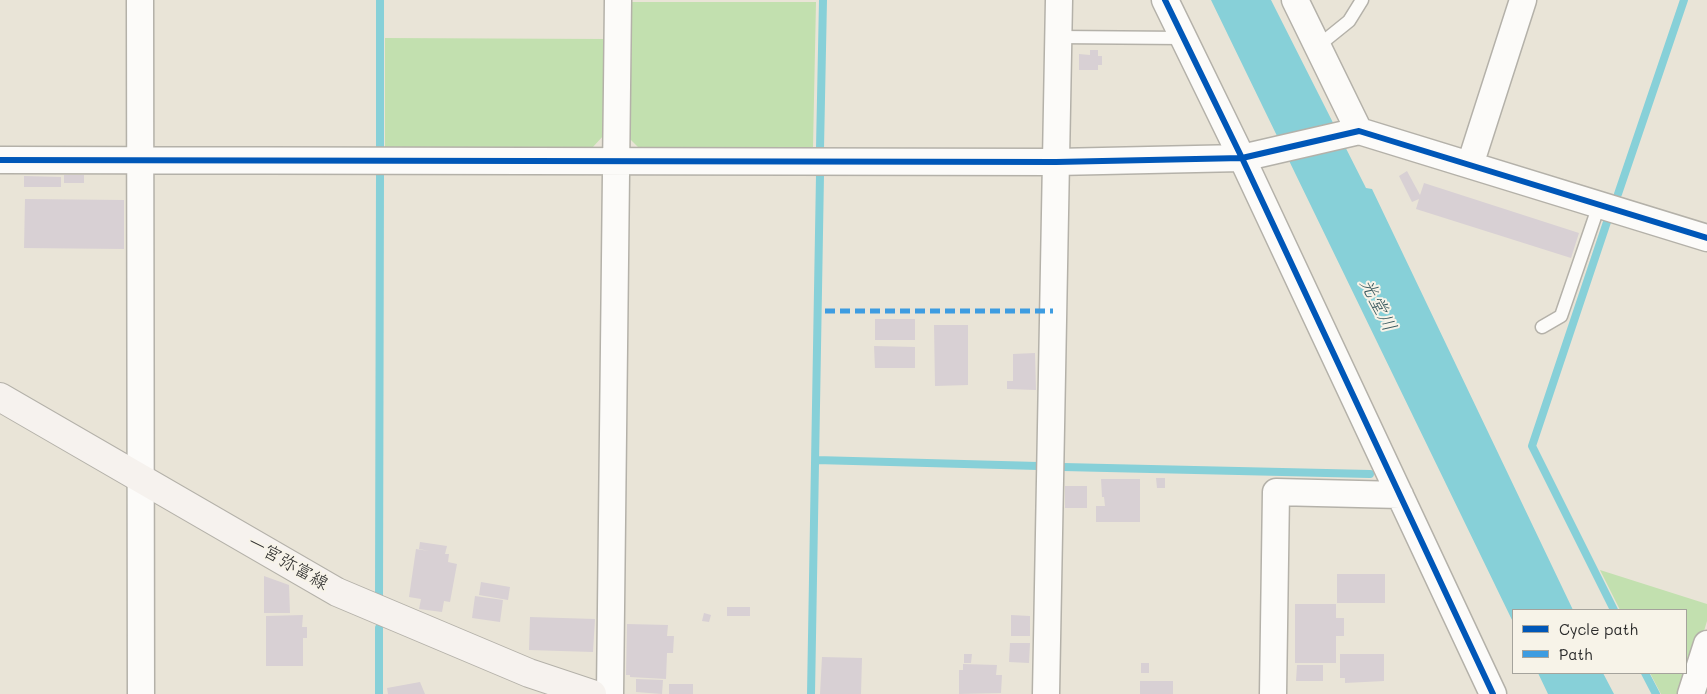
<!DOCTYPE html>
<html>
<head>
<meta charset="utf-8">
<style>
	body { margin:0 }
	#map { position:relative; width:1707px; height:694px; overflow:hidden; background:#e9e4d7; font-family:Mali,sans-serif }
	canvas { display:block }
	.legend { position:absolute; left:1512px; top:609px; width:175px; height:65px; box-sizing:border-box; background:#f7f3e8; border:1px solid #a5a39c; margin:0; padding:6px 9px; list-style:none; font-size:15px; color:#2b2b2b }
	.legend li { display:flex; align-items:center; gap:10px; height:25px }
	.legend b { width:25px; border:1px solid #a5a39c }
</style>
</head>
<body>
<div id="map">
<canvas width="1707" height="694"></canvas>
<ul class="legend">
<li><b style="height:6px;background:#0057b8"></b>Cycle path</li>
<li><b style="height:6px;background:#3d9ce1"></b>Path</li>
</ul>
</div>
<script>
const c = document.querySelector('canvas').getContext('2d');
c.lineJoin = 'round';
function paint(path, color) {
  c.fillStyle = color;
  c.fill(path, 'evenodd');
}
function toPath(rows) {
  const path = new Path2D();
  for (const r of rows) {
    path.moveTo(r[0], r[1]);
    for (let i = 2; i < r.length; i += 2) path.lineTo(r[i], r[i + 1]);
  }
  return path;
}
function stroke(path, color, width, dash) {
  c.strokeStyle = color;
  c.lineWidth = width;
  c.lineCap = dash ? 'butt' : 'round';
  c.setLineDash(dash || []);
  c.stroke(path);
}
function write(font, color, halo, rows, align = 'center') {
  c.font = font + ' Mali,"Klee One",sans-serif';
  c.lineWidth = 4;
  c.setLineDash([]);
  c.textBaseline = 'middle';
  c.strokeStyle = halo;
  c.fillStyle = color;
  for (const [text, x, y, turn = 0] of rows) {
    c.save();
    c.translate(x, y);
    c.rotate((+turn || 0) * Math.PI / 180);
    c.textAlign = isNaN(turn) ? turn : align;
    if (halo) c.strokeText(text, 0, 0);
    c.fillText(text, 0, 0);
    c.restore();
  }
}
paint(toPath([
	[632,2,816,2,813,147,639,148,630,139],
	[385,38,606,39,604,135,592,148,385,148],
	[1600,570,1707,604,1707,621,1685,694,1661,694,1650,673,1686,673,1686,610,1620,610]
]), '#c2e0af');
paint(toPath([
	[1211,0,1271,0,1366,188,1372,189,1573,610,1513,610,1513,622],
	[1538,673,1603,673,1614,694,1548,694]
]), '#87d0d8');
stroke(toPath([
	[380,146,380,0],
	[820,148,823,0],
	[1618,194,1684,0],
	[1609,216,1532,446,1614,610],
	[816,460,1038,466],
	[1063,467,1370,474],
	[379,597,380,175],
	[1645,673,1656,694],
	[379,694,379,628],
	[811,694,820,175]
]), '#87d0d8', 8);
paint(toPath([
	[1090,50,1098,50,1098,56,1102,56,1102,65,1098,65,1098,70,1079,70,1079,54,1090,55],
	[1407,171,1420,195,1424,183,1579,233,1571,258,1416,209,1419,199,1412,202,1399,176],
	[64,175,84,175,84,183,64,183],
	[24,176,61,177,61,187,24,187],
	[25,199,124,200,124,249,24,248],
	[875,319,915,319,915,340,875,340],
	[934,325,968,325,968,385,935,386],
	[874,346,915,347,915,368,875,368],
	[1035,353,1036,390,1007,389,1007,381,1013,381,1013,354],
	[1156,478,1165,478,1165,488,1157,488],
	[1101,479,1140,479,1140,522,1096,522,1096,506,1105,506,1104,497,1102,497],
	[1065,486,1087,486,1087,508,1065,508],
	[420,542,447,546,445,554,449,554,448,562,457,564,450,602,444,601,442,612,419,609,421,599,409,597,416,549,429,551,419,549],
	[1337,574,1385,574,1385,603,1337,603],
	[264,576,289,585,290,613,264,613],
	[481,582,510,587,508,600,479,595],
	[475,596,503,600,500,622,472,618],
	[1295,604,1336,604,1336,618,1344,618,1344,636,1336,636,1336,663,1295,663],
	[727,607,750,607,750,616,727,616],
	[704,613,711,615,709,622,702,621],
	[303,615,302,627,307,627,307,638,303,638,303,666,266,666,266,616],
	[1011,615,1030,616,1030,636,1011,636],
	[530,617,595,619,593,652,529,650],
	[627,624,668,625,667,636,674,636,673,653,667,653,666,679,630,677,630,675,626,675],
	[1010,643,1030,643,1029,663,1009,662],
	[964,654,972,654,971,663,964,663],
	[1340,654,1384,654,1384,681,1345,683,1345,678,1340,678],
	[822,657,862,658,861,694,820,694],
	[1141,663,1149,663,1149,673,1141,673],
	[963,664,997,665,996,675,1002,675,1001,693,959,694,959,670,963,670],
	[1297,665,1323,665,1323,681,1296,681],
	[636,679,663,680,662,694,636,692],
	[1140,681,1173,681,1173,694,1140,694],
	[420,682,425,694,388,694,387,688],
	[669,684,693,684,693,694,669,694]
]), '#d8d0d4');
const service = toPath([
	[1058,37,1183,38],
	[1318,46,1349,21,1362,0],
	[1542,327,1561,316,1599,205]
]);
const minor = toPath([
	[140,0,141,694],
	[1165,0,1242,158,1493,694],
	[1295,0,1359,131],
	[0,160,1056,162,1242,158,1359,131,1707,238],
	[1470,165,1523,0],
	[610,694,618,0],
	[1046,694,1059,0],
	[1273,694,1276,492,1400,495],
	[1691,694,1707,644]
]);
const secondary = toPath([
	[0,397,337,592,529,673,592,694]
]);
stroke(service, '#b4b1a9', 15);
stroke(minor, '#b4b1a9', 29);
stroke(secondary, '#b4b1a9', 30);
stroke(service, '#fcfbf9', 12);
stroke(minor, '#fcfbf9', 26);
stroke(secondary, '#f6f2ee', 28);
stroke(toPath([
	[825,311,1053,311]
]), '#3d9ce1', 5, [10, 5]);
stroke(toPath([
	[1165,0,1242,158,1493,694],
	[0,160,1056,162,1242,158,1359,131,1707,238]
]), '#0057b8', 6);
write('18px', '#2b2b2b', '#f7f3e8', [
	["一宮弥富線",288,563,30]
]);
write('italic 19px', '#3a5a5f', '#f7f3e8', [
	["光堂川",1378,305,63]
]);
</script>
</body>
</html>
